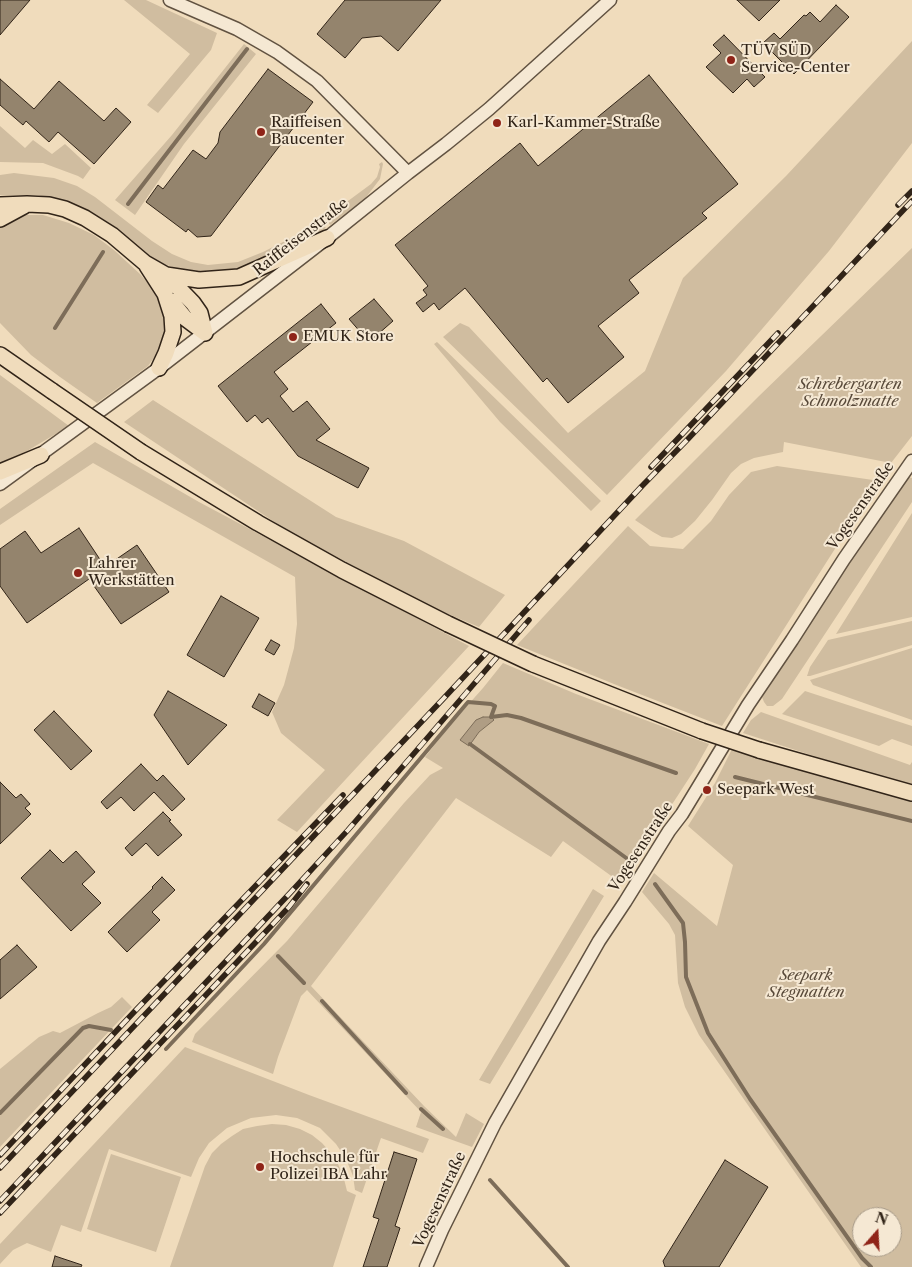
<!DOCTYPE html>
<html>
<head>
<meta charset="utf-8">
<style>
	body { margin:0 }
	#map { position:relative; width:912px; height:1267px; overflow:hidden; background:#f0dcbc; font-family:"Libre Caslon Text",serif }
	canvas { display:block }
	.north { position:absolute; left:852px; top:1207px; width:50px; height:50px; box-sizing:border-box; background:#f5e8d3; border:1px solid #a79a88; border-radius:50%; rotate:19deg; font-size:14px; font-weight:700; line-height:20px; text-align:center; color:#312418 }
	.north::after { content:''; display:block; margin:auto; width:18px; height:22px; background:#8f2418; clip-path:polygon(50% 0,100% 100%,50% 72%,0 100%) }
</style>
</head>
<body>
<div id="map">
<canvas width="912" height="1267"></canvas>
<div class="north">N</div>
</div>
<script>
const c = document.querySelector('canvas').getContext('2d');
c.lineJoin = 'round';
function paint(path, color) {
  c.fillStyle = color;
  c.fill(path, 'evenodd');
}
function toPath(rows) {
  const path = new Path2D();
  for (const r of rows) {
    path.moveTo(r[0], r[1]);
    for (let i = 2; i < r.length; i += 2) path.lineTo(r[i], r[i + 1]);
  }
  return path;
}
function stroke(path, color, width, dash) {
  c.strokeStyle = color;
  c.lineWidth = width;
  c.lineCap = dash ? 'butt' : 'round';
  c.setLineDash(dash || []);
  c.stroke(path);
}
function write(font, color, halo, rows, align = 'center') {
  c.font = font + ' "Libre Caslon Text",serif';
  c.lineWidth = 4;
  c.setLineDash([]);
  c.textBaseline = 'middle';
  c.strokeStyle = halo;
  c.fillStyle = color;
  for (const [text, x, y, turn = 0] of rows) {
    c.save();
    c.translate(x, y);
    c.rotate((+turn || 0) * Math.PI / 180);
    c.textAlign = isNaN(turn) ? turn : align;
    if (halo) c.strokeText(text, 0, 0);
    c.fillText(text, 0, 0);
    c.restore();
  }
}
paint(toPath([
	[124,0,146,0,217,33,211,50,158,113,147,105,190,54],
	[912,41,912,143,829,251,726,371,607,495,443,337,460,323,469,327,568,433,645,371,683,278,786,176],
	[244,44,256,54,184,144,135,215,115,200,172,135],
	[0,126,25,148,33,140,52,154,65,144,91,168,83,179,78,176,43,163,0,162],
	[382,162,383,164,380,179,364,200,330,225,325,218,371,184,377,177,380,167,379,164],
	[14,173,54,178,77,186,95,197,152,241,172,254,191,262,208,265,238,262,263,252,299,234,320,221,326,228,304,242,239,270,223,273,187,272,164,264,148,255,125,238,64,202,38,195,0,195,0,175],
	[22,215,43,215,69,223,94,235,114,250,140,274,159,296,166,313,167,334,162,347,148,366,97,403,60,377,31,355,0,323,0,227,8,220],
	[912,248,912,436,891,463,784,442,783,452,754,458,741,464,731,473,712,500,695,521,681,534,672,538,662,537,653,532,635,520,759,396],
	[437,342,601,501,591,511,500,422,434,344],
	[0,375,69,426,27,451,0,463],
	[153,400,336,517,404,541,505,595,479,627,424,604,285,529,124,422],
	[95,442,199,502,469,646,297,832,277,820,325,770,281,733,272,712,284,685,294,648,297,624,295,577,93,463,0,525,0,509],
	[777,466,873,480,875,486,722,726,619,686,517,645,628,526,650,546,683,549,711,521,729,495,751,472],
	[908,477,912,478,912,502,782,699,773,706,767,706,764,702,762,697,849,562],
	[912,513,912,617,836,634],
	[912,621,912,645,810,676,807,676,810,667,828,640],
	[912,648,912,720,813,685,810,680],
	[503,663,576,694,709,744,695,769,621,883,563,841,551,857,456,798,311,986,424,1106,456,1137,466,1113,484,1124,472,1147,416,1127,421,1112,307,990,301,996,278,1057,273,1074,192,1042,195,1034,287,941,404,803,430,775,443,768,425,757,450,725,483,688],
	[483,717,494,720,479,732,468,746],
	[805,691,912,726,912,746,892,739,879,746,782,714],
	[761,712,910,765,912,762,912,786,857,770,743,733,751,720],
	[732,749,871,790,912,801,912,1267,861,1267,699,1035,685,1007,678,983,675,935,669,924,642,892,654,873,717,926,733,865,688,826,715,783],
	[862,1217,892,1217,892,1247,862,1247],
	[593,889,604,896,490,1084,479,1080],
	[122,997,132,1007,0,1147,0,1069,39,1037,53,1031,60,1033,98,1013,111,1007],
	[185,1047,309,1095,429,1139,423,1153,381,1138,362,1193,355,1190,353,1176,346,1159,336,1144,320,1128,297,1118,276,1115,251,1118,227,1128,209,1143,199,1158,191,1177,109,1149,81,1232,61,1225,51,1252,27,1243,13,1250,0,1264,0,1244],
	[272,1124,286,1125,300,1129,312,1135,322,1143,331,1153,338,1164,343,1175,347,1191,356,1195,333,1267,170,1267,205,1166,212,1153,221,1144,232,1136,243,1129,257,1126],
	[111,1154,181,1177,156,1252,87,1229]
]), '#d0bda0');
const water = toPath([
	[483,717,491,717,494,720,479,732,469,746,460,740,476,720,483,717]
]);
paint(water, '#af9d84');
stroke(water, '#7d6d59', 1);
stroke(toPath([
	[128,204,247,49],
	[55,328,103,252],
	[470,744,629,860],
	[735,777,912,821],
	[655,884,683,923,685,942,686,977,708,1033,750,1099,862,1258,871,1267],
	[278,956,304,983],
	[322,1001,406,1093],
	[166,1049,264,944,468,702,491,704,495,706,491,717,507,715,521,718,676,773],
	[421,1109,443,1129],
	[0,1113,83,1028,89,1026,111,1030],
	[490,1180,568,1267]
]), '#7d6d59', 4);
const building = toPath([
	[0,0,30,0,0,35,0,0],
	[345,0,441,0,398,51,381,36,362,38,345,58,317,34,345,0],
	[737,0,780,0,759,21,737,0],
	[836,5,849,17,794,74,763,43,774,33,780,39,804,15,806,16,810,12,820,22,836,5],
	[724,35,765,77,754,87,747,79,733,93,706,67,721,53,713,45,724,35],
	[268,69,313,102,211,236,197,237,188,229,186,232,146,202,158,185,163,189,193,150,206,159,218,143,220,132,268,69],
	[649,75,738,184,702,213,707,218,629,280,639,293,598,326,624,357,568,403,547,378,543,382,465,288,439,310,434,303,423,312,416,303,427,295,423,290,428,286,395,245,520,143,538,166,649,75],
	[0,79,34,109,59,81,104,121,116,108,131,122,94,164,58,132,49,142,26,121,23,125,0,105,0,79],
	[374,299,393,321,369,342,349,319,374,299],
	[321,304,336,323,274,372,288,389,280,396,293,412,307,401,330,429,316,440,369,468,358,488,298,456,268,418,262,423,255,415,247,422,218,386,321,304],
	[79,528,105,567,137,545,169,592,121,624,89,579,27,623,0,586,0,549,25,531,41,553,79,528],
	[221,596,259,618,224,677,187,655,221,596],
	[271,640,280,645,274,655,265,650,271,640],
	[168,691,227,725,188,765,154,715,168,691],
	[259,694,275,703,268,716,252,707,259,694],
	[54,711,92,751,71,770,34,730,54,711],
	[141,764,157,781,163,775,185,799,172,811,154,792,134,811,121,797,107,809,101,802,141,764],
	[0,782,16,798,21,794,30,804,25,808,31,814,0,844,0,782],
	[163,812,171,820,169,821,182,835,158,856,146,843,132,856,125,848,163,812],
	[50,850,63,863,76,851,95,872,82,884,101,903,71,931,21,878,50,850],
	[162,877,175,890,152,912,160,920,127,952,108,932,153,888,152,887,162,877],
	[17,945,37,967,0,999,0,960,17,945],
	[394,1152,417,1159,395,1226,400,1228,387,1267,363,1267,379,1219,373,1217,394,1152],
	[725,1160,768,1187,719,1267,665,1267,663,1261,725,1160],
	[55,1256,82,1265,81,1267,52,1267,55,1256]
]);
paint(building, '#94846d');
stroke(building, '#312418', 1);
const minor = toPath([
	[170,0,237,29,277,52,317,81,408,173],
	[0,484,159,368,327,238,408,173,446,144,489,109,610,0],
	[426,1267,442,1230,495,1123,599,941,625,902,669,831,682,814,748,705,792,640,844,559,912,461]
]);
const major = toPath([
	[0,205,27,204,49,205,65,209,85,218,112,235,145,263,166,275,199,280,239,277,327,238],
	[0,219,24,206],
	[147,266,165,294,172,316,173,332,166,353,159,368],
	[166,275,193,303,200,313,205,333],
	[171,301,185,318,205,333],
	[0,355,52,391],
	[141,452,258,523,342,570,448,624],
	[0,472,41,455],
	[533,664,702,731],
	[759,750,912,793]
]);
stroke(minor, '#615241', 15);
stroke(major, '#312418', 18);
stroke(minor, '#f5e8d3', 12);
stroke(major, '#f0dcbc', 15);
const rail = toPath([
	[898,205,912,191],
	[651,467,778,333],
	[0,1155,135,1011,343,795],
	[0,1168,444,698,642,486,688,439,912,201],
	[0,1201,291,892,348,830,529,620],
	[0,1213,289,907,307,884]
]);
stroke(rail, '#312418', 5.5);
stroke(rail, '#f5e8d3', 4, [11]);
const majorBridge = toPath([
	[52,391,141,452],
	[448,624,533,664],
	[702,731,759,750]
]);
stroke(majorBridge, '#312418', 18, []);
stroke(majorBridge, '#f0dcbc', 15);
for (const [x, y, r, color] of [
	[731,60,5,"#8f2418"],
	[497,123,5,"#8f2418"],
	[261,132,5,"#8f2418"],
	[293,337,5,"#8f2418"],
	[78,573,5,"#8f2418"],
	[707,790,5,"#8f2418"],
	[260,1167,5,"#8f2418"]
]) {
  const dot = new Path2D();
  dot.arc(x, y, r, 0, 2 * Math.PI);
  c.fillStyle = color;
  c.fill(dot);
  stroke(dot, '#f5e8d3', 2);
}
write('15px', '#312418', '#f5e8d3', [
	["TÜV SÜD",741,51],
	["Service-Center",741,68],
	["Raiffeisen",271,123],
	["Baucenter",271,140],
	["Karl-Kammer-Straße",507,123],
	["EMUK Store",303,337],
	["Lahrer",88,564],
	["Werkstätten",88,581],
	["Seepark West",717,790],
	["Hochschule für",270,1158],
	["Polizei IBA Lahr",270,1175]
], 'left');
write('15px', '#312418', '#f5e8d3', [
	["Raiffeisenstraße",301,237,-38],
	["Vogesenstraße",861,506,-55],
	["Vogesenstraße",641,847,-57],
	["Vogesenstraße",440,1200,-65]
]);
write('italic 15px', '#594a3a', '#f5e8d3', [
	["Schrebergarten",850,385],
	["Schmolzmatte",850,402],
	["Seepark",806,976],
	["Stegmatten",806,993]
]);
</script>
</body>
</html>
